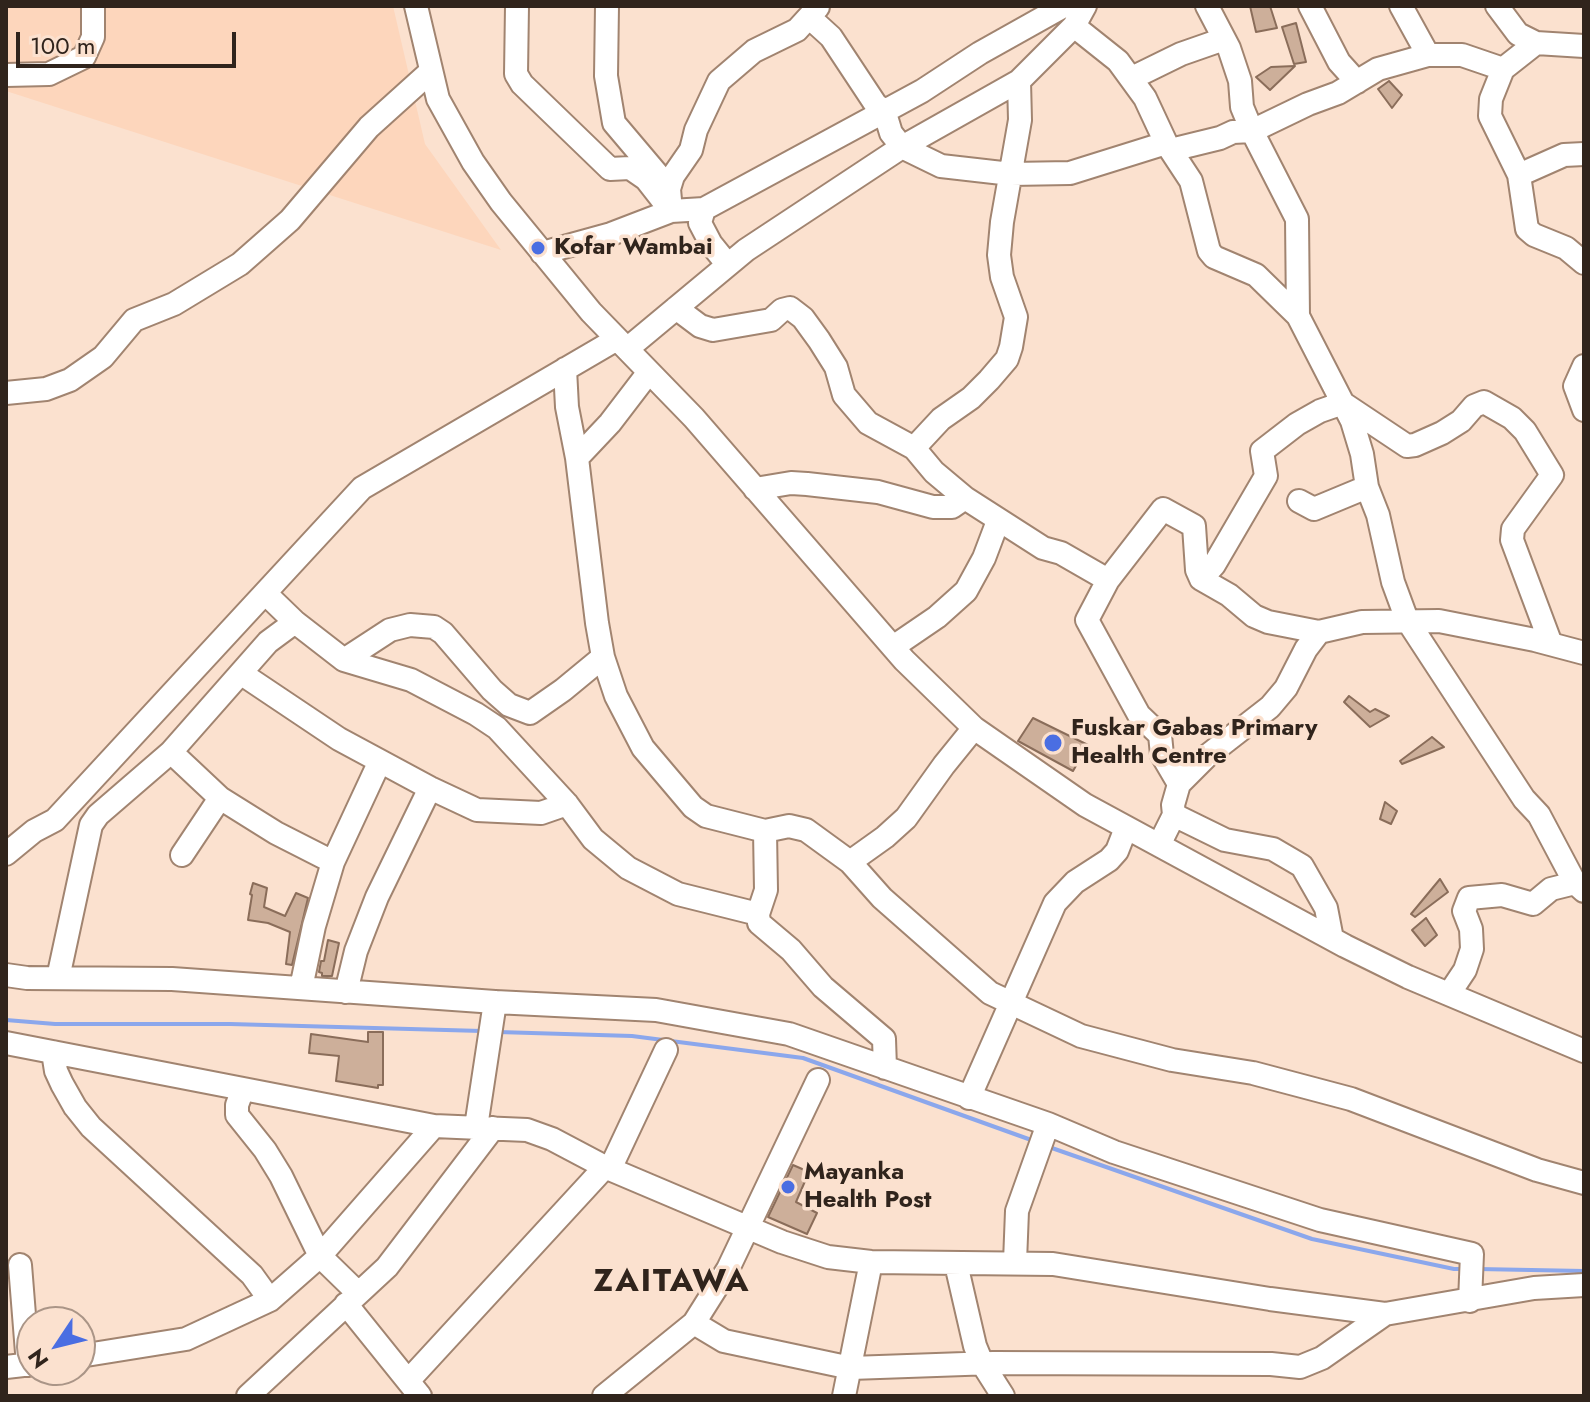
<!DOCTYPE html>
<html>
<head>
<meta charset="utf-8">
<style>
	body { margin:0 }
	#map { position:relative; width:1590px; height:1402px; overflow:hidden; background:#fbe1cf; font-family:Jost,sans-serif }
	canvas { display:block }
	.frame { position:absolute; inset:0; border:8px solid #30241c; pointer-events:none }
	.north { position:absolute; left:16px; top:1306px; width:80px; height:80px; box-sizing:border-box; background:#fbe1cf; border:2px solid #aa9587; border-radius:50%; rotate:235deg; font-size:22px; font-weight:700; line-height:32px; text-align:center; color:#30241c }
	.north::after { content:''; display:block; margin:auto; width:28px; height:36px; background:#4a6ee2; clip-path:polygon(50% 0,100% 100%,50% 72%,0 100%) }
	.scale { position:absolute; left:16px; top:32px; width:220px; height:36px; box-sizing:border-box; border:4px solid #30241c; border-top:0; padding-left:10px; font-size:24px; line-height:28px; white-space:nowrap; color:#30241c; -webkit-text-stroke:6px #fbe1cf; paint-order:stroke }
</style>
</head>
<body>
<div id="map">
<canvas width="1590" height="1402"></canvas>
<div class="frame"></div>
<div class="north">N</div>
<div class="scale">100 m</div>
</div>
<script>
const c = document.querySelector('canvas').getContext('2d');
c.lineJoin = 'round';
function paint(path, color) {
  c.fillStyle = color;
  c.fill(path, 'evenodd');
}
function toPath(rows) {
  const path = new Path2D();
  for (const r of rows) {
    path.moveTo(r[0], r[1]);
    for (let i = 2; i < r.length; i += 2) path.lineTo(r[i], r[i + 1]);
  }
  return path;
}
function stroke(path, color, width, dash) {
  c.strokeStyle = color;
  c.lineWidth = width;
  c.lineCap = dash ? 'butt' : 'round';
  c.setLineDash(dash || []);
  c.stroke(path);
}
function write(font, color, halo, rows, align = 'center') {
  c.font = font + ' Jost,sans-serif';
  c.lineWidth = 7;
  c.setLineDash([]);
  c.textBaseline = 'middle';
  c.strokeStyle = halo;
  c.fillStyle = color;
  for (const [text, x, y, turn = 0] of rows) {
    c.save();
    c.translate(x, y);
    c.rotate((+turn || 0) * Math.PI / 180);
    c.textAlign = isNaN(turn) ? turn : align;
    if (halo) c.strokeText(text, 0, 0);
    c.fillText(text, 0, 0);
    c.restore();
  }
}
paint(toPath([
	[6,6,393,6,425,144,501,250,6,91]
]), '#fdd6bc');
stroke(toPath([
	[6,1020,55,1024,230,1024,482,1031],
	[498,1032,632,1036,803,1058,1034,1141],
	[1049,1147,1312,1239,1454,1269,1466,1269],
	[1478,1269,1584,1271]
]), '#8ba7ec', 4);
const building = toPath([
	[1250,6,1270,6,1277,28,1256,32,1250,6],
	[1296,23,1306,62,1294,64,1282,27,1296,23],
	[1295,66,1270,90,1256,77,1271,67,1295,66],
	[1389,81,1402,95,1392,108,1378,89,1389,81],
	[1349,696,1370,712,1375,709,1389,716,1370,727,1344,702,1349,696],
	[1033,718,1088,745,1073,771,1018,741,1033,718],
	[1432,737,1444,747,1402,764,1400,761,1432,737],
	[1385,802,1397,811,1391,824,1380,819,1385,802],
	[1440,879,1448,892,1415,917,1411,914,1440,879],
	[253,883,267,888,264,907,285,916,296,893,308,898,292,965,286,964,290,932,268,923,248,920,252,895,250,894,253,883],
	[1426,918,1437,935,1425,946,1412,930,1426,918],
	[328,940,339,943,332,976,322,976,322,973,319,972,321,961,324,961,328,940],
	[368,1032,383,1032,383,1085,378,1085,378,1088,336,1081,339,1056,309,1053,311,1034,368,1042,368,1032],
	[793,1165,809,1172,796,1202,817,1213,807,1234,768,1217,793,1165]
]);
paint(building, '#cdaf9a');
stroke(building, '#8a6d5a', 2);
const minor = toPath([
	[416,6,438,99,473,162,501,202,591,312,694,418,904,660,974,728,1085,805,1345,946,1408,977,1584,1051],
	[517,6,516,74,522,84,610,169,630,168,646,179,671,211],
	[607,6,606,76,614,123,669,188],
	[1207,6,1229,48,1240,81,1242,107,1252,131,1297,219,1298,316],
	[1310,6,1339,62,1357,82],
	[1401,6,1428,55],
	[1497,6,1518,34,1536,43,1584,46],
	[809,17,831,37,876,105,884,110,891,133,902,147,941,166,1011,174,1070,173,1166,143],
	[1074,26,1118,61,1145,98,1166,143,1191,181,1209,251,1214,257,1256,275,1298,316,1352,421,1362,454,1367,487,1378,515,1393,582,1407,620,1524,799,1539,815,1575,883,1584,891],
	[1536,43,1503,69,1491,99,1490,116,1519,175,1527,229,1534,235,1566,248,1584,263],
	[6,75,49,74,84,57,93,37,93,6],
	[1132,78,1181,54,1224,39],
	[1171,150,1220,138,1233,132,1252,131,1308,104,1338,93,1378,69,1428,55,1462,55,1503,69],
	[1519,175,1564,155,1584,154],
	[704,209,700,223,711,244,728,265],
	[671,211,669,189,673,176,691,150,696,130,719,81,754,51,797,30,818,7],
	[542,253,611,234,671,211,704,209,922,91,980,53,1064,6],
	[676,308,700,326,713,330,771,320,782,310,790,308,803,318,819,340,836,367,844,395,868,423,914,448,934,472,965,498],
	[627,349,746,250,902,147,1019,81,1074,26,1085,6],
	[1584,366,1575,386,1584,410],
	[565,369,567,407,577,458,597,623,603,657,616,696,643,748,693,807,706,816,765,831,789,826,806,830,850,862,882,898,990,993,1081,1036,1172,1060,1253,1073,1351,1099,1537,1170,1584,1183],
	[6,393,46,389,70,380,103,357,134,320,174,304,240,264,290,220,369,127,430,72],
	[1344,404,1407,446,1415,445,1442,433,1461,421,1474,406,1484,402,1512,418,1525,431,1552,475,1513,529,1512,540,1551,644],
	[914,448,941,419,971,398,989,380,1007,359,1011,347,1016,317,1002,277,999,255,1002,222,1020,120,1019,81],
	[577,458,610,423,649,372],
	[755,489,791,483,807,484,878,492,933,507,952,507,965,498,1043,548,1061,553,1108,580],
	[1299,501,1314,509,1367,487],
	[1201,579,1214,565,1266,476,1262,451,1297,424,1320,411,1343,403],
	[265,593,295,622,344,660,411,680,476,714,497,728,567,804,593,839,628,868,678,894,758,914],
	[893,647,937,617,966,591,984,558,998,521],
	[344,660,390,630,410,625,434,627,443,633,492,690,509,705,530,713,563,690,603,657],
	[242,674,339,739,430,788,477,810,541,813,567,804],
	[171,752,220,798,276,833,333,862],
	[1179,784,1162,755,1160,735,1139,715,1087,620,1108,580,1163,509,1194,526,1197,570,1201,579,1229,595,1254,616,1268,622,1319,632,1362,622,1439,621,1535,640,1584,653],
	[1174,815,1225,840,1273,849,1302,866,1326,908,1332,939],
	[765,831,766,890,758,914,759,923,791,950,823,987,884,1039,885,1068],
	[1159,845,1174,815,1173,805,1179,784,1207,756,1270,707,1286,688,1306,649,1319,632],
	[6,854,34,831,55,820,362,488,617,339],
	[182,855,220,798],
	[850,862,885,837,906,818,944,765,974,728],
	[6,975,27,978,172,979,495,1002,656,1010,789,1034,1048,1124,1114,1152,1320,1220,1472,1254,1470,1301],
	[58,978,91,825,98,815,171,752,268,642,295,622],
	[301,988,314,926,333,862,380,761],
	[346,992,356,951,377,897,430,788],
	[1449,994,1465,970,1472,949,1471,929,1464,911,1469,898,1502,895,1533,904,1551,889,1575,883],
	[6,1043,434,1126,527,1130,552,1139,605,1167,782,1242,828,1257,871,1262,1053,1264,1270,1299,1385,1314,1534,1288,1584,1285],
	[53,1052,56,1071,62,1084,75,1107,91,1127,252,1275,270,1300],
	[243,1089,237,1105,237,1115,265,1150,281,1176,320,1256,358,1293],
	[969,1098,1055,903,1075,882,1109,860,1117,851,1126,828],
	[476,1127,495,1002],
	[610,1169,666,1050],
	[1015,1262,1017,1211,1048,1124],
	[956,1264,975,1346,982,1363,1003,1396],
	[20,1265,28,1365],
	[346,1304,420,1396],
	[694,1323,724,1341,851,1368,993,1363,1271,1364,1300,1367,1322,1358,1385,1314],
	[80,1356,186,1339,270,1300,320,1256,434,1126],
	[6,1367,32,1364],
	[408,1381,605,1167],
	[248,1396,387,1267,493,1128],
	[604,1396,694,1323,728,1269,818,1080],
	[844,1396,871,1262]
]);
stroke(minor, '#a18470', 26);
stroke(minor, '#fff', 22);
for (const [x, y, r, color] of [
	[538,248,8,"#4a6ee2"],
	[1053,743,10,"#4a6ee2"],
	[788,1187,8,"#4a6ee2"]
]) {
  const dot = new Path2D();
  dot.arc(x, y, r, 0, 2 * Math.PI);
  c.fillStyle = color;
  c.fill(dot);
  stroke(dot, '#fbe1cf', 3);
}
write('bold 24px', '#30241c', '#fbe1cf', [
	["Kofar Wambai",554,248],
	["Fuskar Gabas Primary",1071,729],
	["Health Centre",1071,757],
	["Mayanka",804,1173],
	["Health Post",804,1201]
], 'left');
c.letterSpacing = '2px';
write('bold 32px', '#30241c', '#fbe1cf', [
	["ZAITAWA",672,1283]
]);
c.letterSpacing = '0px';
</script>
</body>
</html>
